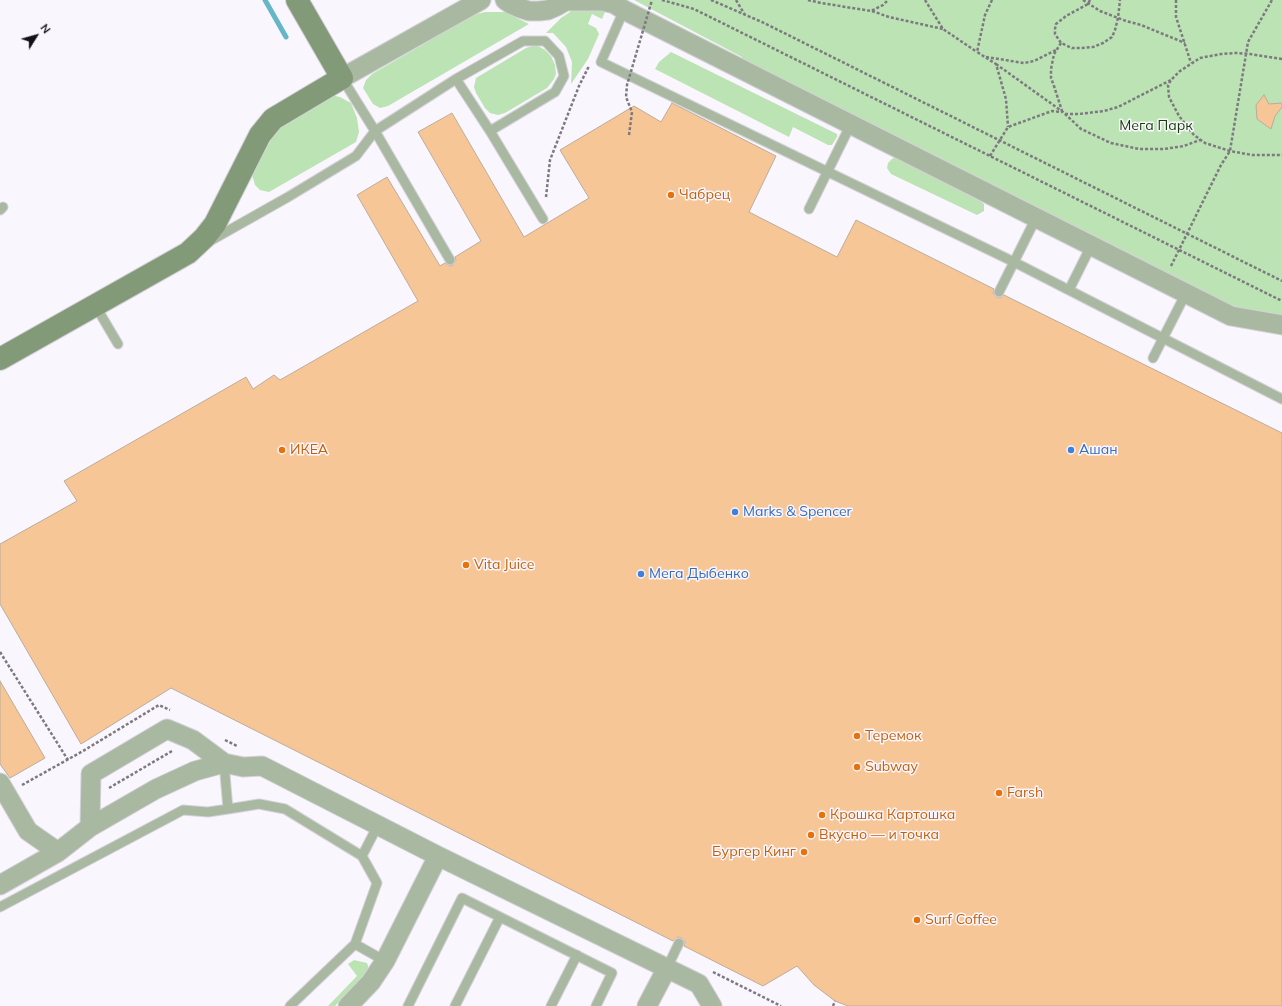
<!DOCTYPE html>
<html>
<head>
<meta charset="utf-8">
<style>
	body { margin:0 }
	#map { position:relative; width:1282px; height:1006px; overflow:hidden; background:#faf6fe; font-family:Mulish,sans-serif }
	canvas { display:block }
	.north { position:absolute; left:16px; top:16px; width:40px; height:40px; -webkit-text-stroke:3px #faf6fe; paint-order:stroke; rotate:53deg; font-size:11px; font-weight:700; line-height:16px; text-align:center; color:#141017 }
	.north::after { content:''; display:block; margin:auto; width:14px; height:18px; background:#141017; clip-path:polygon(50% 0,100% 100%,50% 72%,0 100%) }
</style>
</head>
<body>
<div id="map">
<canvas width="1282" height="1006"></canvas>
<div class="north">N</div>
</div>
<script>
const c = document.querySelector('canvas').getContext('2d');
c.lineJoin = 'round';
function paint(path, color) {
  c.fillStyle = color;
  c.fill(path, 'evenodd');
}
function toPath(rows) {
  const path = new Path2D();
  for (const r of rows) {
    path.moveTo(r[0], r[1]);
    for (let i = 2; i < r.length; i += 2) path.lineTo(r[i], r[i + 1]);
  }
  return path;
}
function stroke(path, color, width, dash) {
  c.strokeStyle = color;
  c.lineWidth = width;
  c.lineCap = dash ? 'butt' : 'round';
  c.setLineDash(dash || []);
  c.stroke(path);
}
function write(font, color, halo, rows, align = 'center') {
  c.font = font + ' Mulish,sans-serif';
  c.lineWidth = 3;
  c.setLineDash([]);
  c.textBaseline = 'middle';
  c.strokeStyle = halo;
  c.fillStyle = color;
  for (const [text, x, y, turn = 0] of rows) {
    c.save();
    c.translate(x, y);
    c.rotate((+turn || 0) * Math.PI / 180);
    c.textAlign = isNaN(turn) ? turn : align;
    if (halo) c.strokeText(text, 0, 0);
    c.fillText(text, 0, 0);
    c.restore();
  }
}
paint(toPath([
	[634,0,1282,0,1282,315,1239,309,1174,277,1174,276,1162,270,1161,271,742,59,742,57],
	[601,9,605,12,602,19,592,14,588,24,596,28,599,34,588,59,571,84,572,62,566,47,553,33,546,33,561,18,573,10],
	[485,12,505,12,529,24,388,106,380,108,373,104,363,88,366,80,372,74,474,15],
	[536,45,545,50,551,56,555,65,556,74,554,79,547,88,505,113,498,115,490,113,485,108,476,93,474,87,476,78,526,48],
	[671,52,837,134,837,137,832,145,828,145,793,127,789,137,655,69,659,62],
	[327,94,340,97,351,103,357,118,359,132,356,142,269,192,260,190,255,185,252,175,274,134,287,120],
	[896,157,980,201,984,204,984,211,977,215,891,174,887,168,888,163,892,159],
	[354,960,367,963,369,969,335,1006,328,1006,357,976,348,964]
]), '#bce3b3');
stroke(toPath([
	[265,0,286,37]
]), '#65b7c7', 5);
const building = toPath([
	[1264,95,1269,104,1282,103,1282,107,1275,116,1271,129,1257,119,1256,105,1264,95],
	[672,103,776,156,749,212,837,257,856,220,994,289,993,293,996,297,1000,298,1004,295,1282,433,1282,1006,848,1006,835,1001,814,985,797,966,763,986,684,946,685,942,682,938,678,937,673,941,171,688,81,744,0,604,0,544,77,501,64,481,246,377,253,389,274,375,280,380,418,301,357,195,387,177,440,266,445,263,450,266,453,265,456,260,455,257,481,241,418,132,452,113,524,237,589,198,560,150,634,106,661,122,672,103],
	[0,681,45,758,10,778,0,764,0,681]
]);
paint(building, '#f6c696');
stroke(building, '#bcac9c', 1);
const lane = toPath([
	[624,10,601,62,1014,262,1282,399],
	[342,78,375,131,450,260],
	[456,79,490,131,543,219],
	[809,209,851,124],
	[0,210,3,207],
	[210,241,288,197,356,156,375,131,456,79,523,41,545,41,559,56,564,76,555,92,490,131],
	[1069,290,1091,246],
	[999,292,1036,218],
	[95,305,118,344],
	[1153,358,1186,293],
	[224,763,228,809,259,804,285,809,362,856],
	[378,825,362,856,377,883,355,944,385,961],
	[0,907,183,810,208,812,228,809],
	[667,968,679,943],
	[290,1006,355,944],
	[408,1006,462,898,612,973,596,1006],
	[455,1006,500,917],
	[551,1006,577,955]
]);
const street = toPath([
	[505,0,511,4,520,8,529,11,539,11,548,10,557,6,567,0],
	[608,0,624,10,1231,316,1282,325],
	[565,1,603,1,611,3],
	[342,78,481,0],
	[0,783,28,831,58,852],
	[90,827,91,774,167,729,193,740,224,763,243,767,262,766,438,856,699,984,712,1006],
	[0,885,58,852,90,827,156,789,195,771,224,763],
	[348,1006,371,982,385,961,438,856],
	[647,1006,667,968]
]);
const secondary = toPath([
	[0,359,188,253,204,238,215,224,260,135,273,119,342,78,297,0]
]);
stroke(lane, '#d5d1d9', 11);
stroke(street, '#d5d1d9', 21);
stroke(secondary, '#d5d1d9', 24);
stroke(toPath([
	[662,0,694,9,1282,301],
	[711,0,762,22,1282,281],
	[736,0,745,15],
	[808,0,821,3,871,11,883,5,888,0],
	[925,0,943,29,977,52],
	[992,0,985,15,977,52,996,64,1006,99,1008,127],
	[1083,0,1100,11,1126,21,1141,25,1185,43],
	[1090,0,1088,4,1066,16,1056,24,1055,29,1055,34,1061,43,1072,48,1082,48,1093,47,1103,43,1112,37,1115,30,1118,18,1120,0],
	[1176,0,1176,17,1191,63],
	[872,11,889,17,943,29],
	[1061,43,1054,54,1051,69,1051,78,1054,86,1062,111],
	[986,57,1024,63,1034,61,1056,50],
	[1282,59,1250,54,1236,53,1221,54,1200,58,1180,71,1171,80,1168,85,1169,97,1179,116,1194,135,1205,143,1230,151,1252,155,1282,155],
	[996,64,1063,112,1081,129,1111,143,1139,149,1164,149,1184,146,1200,140],
	[1065,114,1079,114,1104,111,1118,107,1171,80],
	[990,156,1008,127,1052,111,1062,112],
	[546,197,550,160,579,86,589,66],
	[1171,266,1221,165,1230,151,1248,42,1272,0],
	[0,652,68,760],
	[225,740,237,746],
	[22,785,83,751,159,705,170,710],
	[109,788,172,751],
	[713,972,781,1006],
	[833,1006,835,1001]
]), '#7d7981', 2.5, [3, 2]);
stroke(lane, '#a9b9a1', 9);
stroke(street, '#a9b9a1', 19);
stroke(secondary, '#829a78', 22);
stroke(toPath([
	[629,135,632,112,626,97,627,85,652,0]
]), '#7d7981', 2.5, [3, 2]);
for (const [x, y, r, color] of [
	[671,195,4,"#e8710a"],
	[282,450,4,"#e8710a"],
	[1071,450,4,"#3f7fe0"],
	[735,512,4,"#3f7fe0"],
	[466,565,4,"#e8710a"],
	[641,574,4,"#3f7fe0"],
	[857,736,4,"#e8710a"],
	[857,767,4,"#e8710a"],
	[999,793,4,"#e8710a"],
	[822,815,4,"#e8710a"],
	[811,835,4,"#e8710a"],
	[804,852,4,"#e8710a"],
	[917,920,4,"#e8710a"]
]) {
  const dot = new Path2D();
  dot.arc(x, y, r, 0, 2 * Math.PI);
  c.fillStyle = color;
  c.fill(dot);
  stroke(dot, '#faf6fe', 1.5);
}
write('14px', '#143c09', '#faf6fe', [
	["Мега Парк",1156,126]
]);
write('14px', '#c56008', '#faf6fe', [
	["Чабрец",679,195],
	["ИКЕА",290,450],
	["Vita Juice",474,565],
	["Теремок",865,736],
	["Subway",865,767],
	["Farsh",1007,793],
	["Крошка Картошка",830,815],
	["Вкусно — и точка",819,835],
	["Бургер Кинг",796,852,"right"],
	["Surf Coffee",925,920]
], 'left');
write('14px', '#366cbe', '#faf6fe', [
	["Ашан",1079,450],
	["Marks & Spencer",743,512],
	["Мега Дыбенко",649,574]
], 'left');
</script>
</body>
</html>
